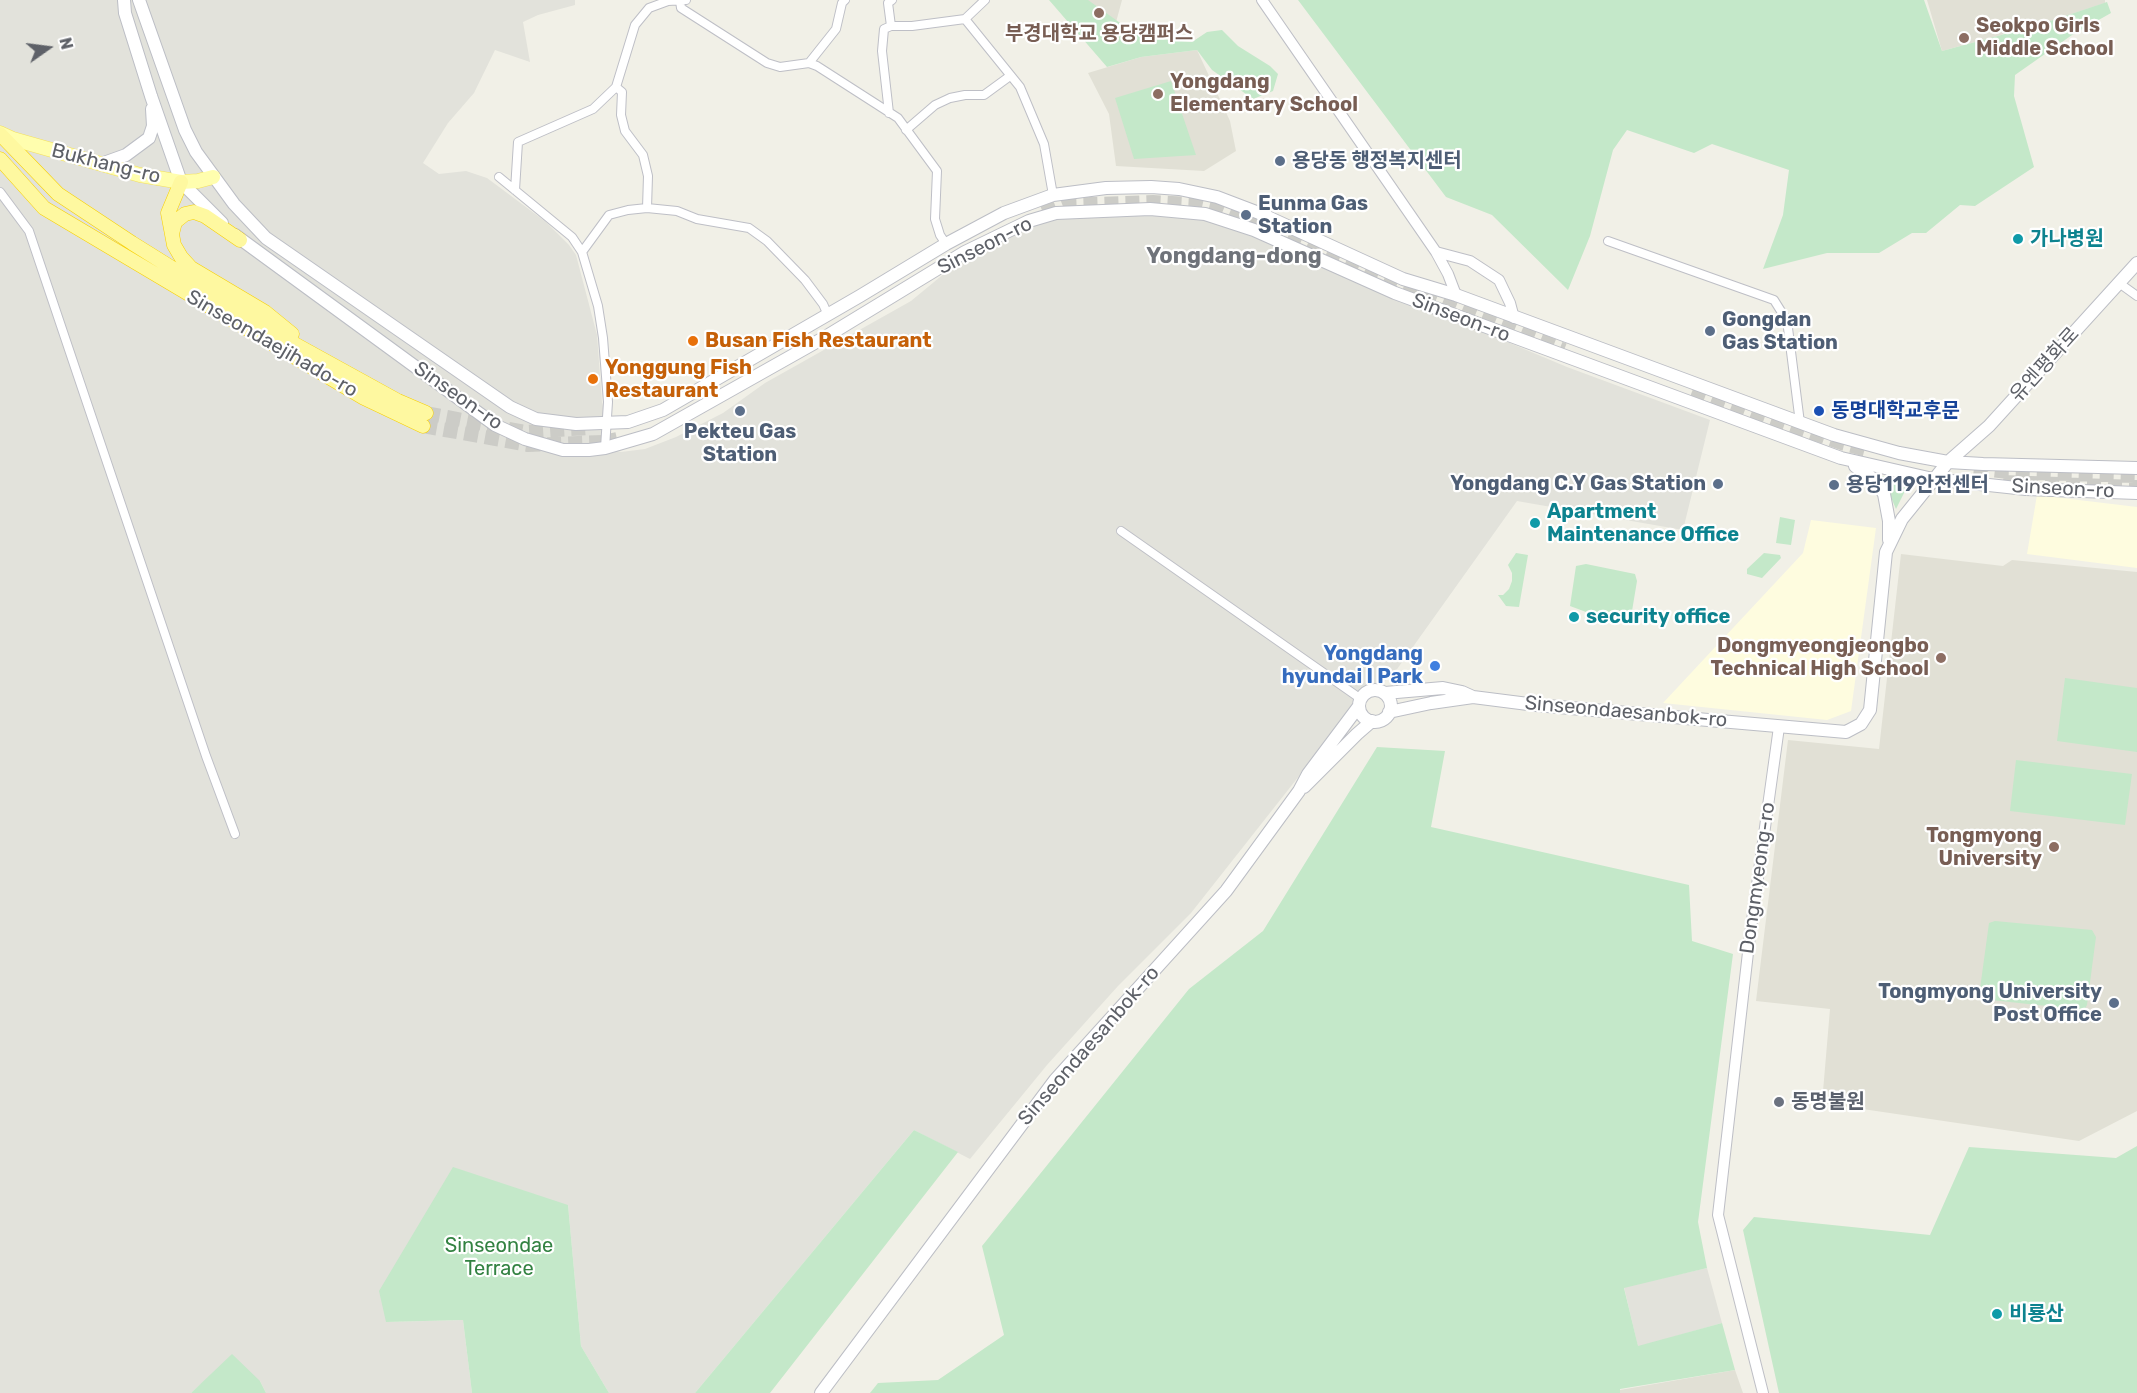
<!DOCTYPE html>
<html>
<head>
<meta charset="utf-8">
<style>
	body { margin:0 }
	#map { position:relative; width:2137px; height:1393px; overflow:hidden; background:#f1f0e7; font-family:Rubik,sans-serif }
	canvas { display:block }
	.north { position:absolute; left:18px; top:18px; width:60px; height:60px; -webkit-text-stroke:4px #fff; paint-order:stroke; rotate:76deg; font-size:16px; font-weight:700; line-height:24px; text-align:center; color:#5e6168 }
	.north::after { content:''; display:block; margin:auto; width:21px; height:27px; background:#5e6168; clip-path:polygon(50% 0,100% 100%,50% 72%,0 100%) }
</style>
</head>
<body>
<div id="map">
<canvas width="2137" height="1393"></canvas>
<div class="north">N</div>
</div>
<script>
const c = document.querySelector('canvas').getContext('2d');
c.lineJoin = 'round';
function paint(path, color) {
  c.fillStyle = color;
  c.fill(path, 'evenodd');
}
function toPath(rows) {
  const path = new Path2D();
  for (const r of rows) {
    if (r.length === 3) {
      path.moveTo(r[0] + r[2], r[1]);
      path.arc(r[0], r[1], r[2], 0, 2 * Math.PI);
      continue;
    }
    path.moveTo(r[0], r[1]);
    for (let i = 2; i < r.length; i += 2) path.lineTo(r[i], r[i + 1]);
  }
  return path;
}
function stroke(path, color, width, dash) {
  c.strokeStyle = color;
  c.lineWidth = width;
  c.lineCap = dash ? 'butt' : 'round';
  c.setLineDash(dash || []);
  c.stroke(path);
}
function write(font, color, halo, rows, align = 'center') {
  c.font = font + ' Rubik,"Noto Sans KR",sans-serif';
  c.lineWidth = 4.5;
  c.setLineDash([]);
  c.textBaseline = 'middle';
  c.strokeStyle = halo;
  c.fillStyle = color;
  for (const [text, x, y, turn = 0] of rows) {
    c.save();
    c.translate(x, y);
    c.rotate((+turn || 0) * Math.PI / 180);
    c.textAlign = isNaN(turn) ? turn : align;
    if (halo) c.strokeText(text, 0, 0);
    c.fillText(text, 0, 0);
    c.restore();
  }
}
paint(toPath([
	[2037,495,2137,507,2137,568,2027,554],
	[1811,520,1876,528,1851,711,1827,720,1663,703,1803,553]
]), '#fefcdf');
paint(toPath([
	[0,0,575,0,575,5,538,15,523,22,530,62,495,50,474,93,448,123,423,163,439,174,466,171,487,178,546,222,569,245,576,255,597,335,602,402,615,451,621,452,645,449,676,437,723,413,765,383,911,301,957,263,1016,230,1057,218,1135,210,1207,216,1567,367,1710,420,1683,530,1517,501,1395,672,1344,719,1191,913,1118,986,1047,1065,970,1159,914,1130,695,1393,609,1393,581,1346,568,1205,387,1322,463,1320,472,1393,266,1393,260,1381,201,1384,191,1393,0,1393],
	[1707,1268,1722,1323,1638,1347,1624,1287]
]), '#e2e2db');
paint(toPath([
	[1069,0,1122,0,1115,26],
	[1927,0,2105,0,2105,3,2038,25,1942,51],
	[1197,50,1230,121,1236,151,1204,171,1116,166,1109,114,1088,73,1141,57],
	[1901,554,2003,566,2012,560,2137,572,2137,1111,2079,1141,1822,1103,1830,1009,1756,1001,1788,740,1879,749],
	[1735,1370,1743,1393,1620,1393,1620,1390]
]), '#e1e0d5');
paint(toPath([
	[1049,0,1088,0,1130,30,1151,38,1192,42,1207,32,1222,30,1238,46,1270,66,1278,74,1273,91,1253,99,1212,70,1197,50,1141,57,1107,67],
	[1298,0,1924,0,1942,51,2038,25,2107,2,2111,13,2072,35,2015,75,2014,96,2034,167,1975,206,1960,205,1926,233,1912,233,1879,253,1827,253,1763,269,1783,215,1789,170,1712,144,1694,153,1627,130,1613,150,1590,236,1568,290,1492,215,1446,197],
	[1171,81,1196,155,1134,159,1115,98],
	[1882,476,1909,483,1896,509],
	[1780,517,1795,520,1791,545,1776,543],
	[1516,553,1528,555,1519,607,1506,606,1498,595,1503,595,1509,589,1512,581,1512,573,1508,565],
	[1764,553,1780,555,1781,558,1762,578,1747,574,1747,569],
	[1586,564,1635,574,1637,581,1631,617,1586,612,1570,606,1576,566],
	[2065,678,2137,688,2137,752,2057,741],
	[1377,747,1445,751,1431,827,1689,885,1692,941,1733,954,1698,1222,1707,1268,1624,1288,1638,1346,1722,1323,1735,1370,1620,1389,1620,1393,870,1393,878,1383,938,1380,1004,1335,982,1246,1189,989,1263,931],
	[2016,760,2132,774,2125,825,2010,811],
	[1995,921,2092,930,2096,937,2087,1005,2084,1010,1982,999,1979,996,1989,923],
	[914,1130,958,1152,770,1393,695,1393],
	[2137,1146,2137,1393,1779,1393,1743,1230,1754,1217,1930,1235,1969,1147,2116,1158],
	[453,1167,568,1205,581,1346,609,1393,472,1393,463,1320,386,1322,379,1291],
	[232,1354,260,1381,266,1393,191,1393]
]), '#c4e8c9');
stroke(toPath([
	[1043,213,1064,205,1153,202,1190,204,1217,210,1564,350],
	[1693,389,1764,416,1844,444,1867,450],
	[426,413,525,432,588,428],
	[423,426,528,445,604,442,617,439],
	[1974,468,2008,472,2137,476],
	[2003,482,2137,487]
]), '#ccccc7', 14, [14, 7]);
const minor = toPath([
	[892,0,888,3,891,26,912,26,965,19],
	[680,1,681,8,767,63,780,67,809,63,817,66,898,118,937,171,935,219,940,235,946,244],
	[965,19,1020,87,1044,144,1053,195],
	[965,19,985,0],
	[809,63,836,29,842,3,845,0],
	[616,87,622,92,621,115,625,131,643,155,648,176,647,208],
	[889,113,882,51,884,29,891,26],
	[906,130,935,105,950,98,965,95,984,95,1010,76],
	[499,177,572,237,582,252,598,306,603,338,608,402,605,448],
	[515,190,518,142,593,109,616,87,635,25,649,8,668,1,686,0],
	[0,192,29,231,206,756,235,834],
	[1608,241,1774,300,1784,316,1788,328,1800,423],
	[582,252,609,215,628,210,647,208,677,211,697,219,749,228,767,241,805,280,823,304,828,315],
	[2119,283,2137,296],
	[1121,531,1361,699]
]);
const tertiary = toPath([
	[1262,0,1436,252,1448,274,1456,295],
	[1436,252,1470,261,1499,280,1510,303,1514,318],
	[1763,1393,1718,1215,1750,935,1779,727]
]);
const secondary = toPath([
	[124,0,125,13,151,96,181,182,222,223],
	[139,0,185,130,196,152,234,204,266,238,510,407,536,419,576,424,628,422,663,410,860,296,946,244,1004,213,1053,195,1106,188,1151,187,1179,189,1217,197,1259,213,1403,279,1456,295,1834,435,1899,453,1948,462,1983,464,2137,468],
	[101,164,126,155,149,138,153,126,152,109],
	[235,235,495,425,525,439,563,450,589,450,605,448,653,434,827,336,965,252,1029,221,1056,213,1150,209,1205,214,1254,230,1395,293,1841,458,1933,479,2026,489,2137,493],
	[1855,466,1876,481,1884,494,1889,521,1889,540],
	[1375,706,16],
	[1385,693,1443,688,1462,692,1473,697,1536,705,1846,732,1861,724,1870,710,1886,552,1902,519,1948,462,1989,426,2137,263],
	[1389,712,1431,703,1473,697],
	[1304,787,1357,734,1372,721],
	[821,1393,1055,1080,1226,891,1299,791,1308,774,1359,706]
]);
const primary = toPath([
	[0,133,13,139,140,175,181,182,198,181,213,177]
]);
const trunk = toPath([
	[0,134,58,194,132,243,289,341,398,401,426,413],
	[0,159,44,208,364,398,423,426],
	[181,182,168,213,174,245,181,257,191,268,265,312,292,334],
	[172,234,175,222,185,214,194,212,205,216,240,240]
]);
stroke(minor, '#bebfc6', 10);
stroke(tertiary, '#bebfc6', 12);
stroke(secondary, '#bcbec5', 14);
stroke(primary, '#f4e05d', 15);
stroke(trunk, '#f8d000', 15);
stroke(minor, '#fff', 8);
stroke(tertiary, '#fff', 10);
stroke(secondary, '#fff', 12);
stroke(primary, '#fffeae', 14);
stroke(trunk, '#fef8a0', 14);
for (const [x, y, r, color] of [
	[1099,13,6,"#8d6e63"],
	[1964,38,6,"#8d6e63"],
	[1158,94,6,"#8d6e63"],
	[1280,161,6,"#5c6f8a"],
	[1246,215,6,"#5c6f8a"],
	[2018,239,6,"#0f9aa8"],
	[1710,331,6,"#5c6f8a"],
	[693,341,6,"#e8710a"],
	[593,379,6,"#e8710a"],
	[740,411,6,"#5c6f8a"],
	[1819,411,6,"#1a4fb4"],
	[1718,484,6,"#5c6f8a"],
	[1834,485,6,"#5c6f8a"],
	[1535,523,6,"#0f9aa8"],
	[1574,617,6,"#0f9aa8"],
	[1941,658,6,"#8d6e63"],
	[1435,666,6,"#3f7fe0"],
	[2054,847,6,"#8d6e63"],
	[2114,1003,6,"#5c6f8a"],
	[1779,1102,6,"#6b7280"],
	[1997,1314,6,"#0f9aa8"]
]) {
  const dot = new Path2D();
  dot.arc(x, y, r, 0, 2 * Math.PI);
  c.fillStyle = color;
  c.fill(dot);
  stroke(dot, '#fff', 2);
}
write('bold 20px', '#785e54', '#fff', [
	["Seokpo Girls",1976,26],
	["Middle School",1976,49],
	["부경대학교 용당캠퍼스",1099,34,"center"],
	["Yongdang",1170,82],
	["Elementary School",1170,105],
	["Dongmyeongjeongbo",1929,646,"right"],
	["Technical High School",1929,669,"right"],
	["Tongmyong",2042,836,"right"],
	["University",2042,859,"right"]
], 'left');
write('bold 20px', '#4e5e75', '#fff', [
	["용당동 행정복지센터",1292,161],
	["Eunma Gas",1258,204],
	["Station",1258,227],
	["Gongdan",1722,320],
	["Gas Station",1722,343],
	["Pekteu Gas",740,432,"center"],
	["Station",740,455,"center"],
	["Yongdang C.Y Gas Station",1706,484,"right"],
	["용당119안전센터",1846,485],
	["Tongmyong University",2102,992,"right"],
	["Post Office",2102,1015,"right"]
], 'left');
write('20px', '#5e6168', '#fff', [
	["Bukhang-ro",106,164,14],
	["Sinseon-ro",985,246,-27],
	["Sinseon-ro",1461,318,21],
	["Sinseondaejihado-ro",272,344,30],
	["유엔평화로",2045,365,-48],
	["Sinseon-ro",458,396,35],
	["Sinseon-ro",2063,489,3],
	["Sinseondaesanbok-ro",1626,712,5],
	["Dongmyeong-ro",1758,878,-82],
	["Sinseondaesanbok-ro",1089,1046,-49]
]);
write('bold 20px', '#0d838f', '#fff', [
	["가나병원",2030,239],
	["Apartment",1547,512],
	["Maintenance Office",1547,535],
	["security office",1586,617],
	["비룡산",2009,1314]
], 'left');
write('bold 20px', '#c56008', '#fff', [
	["Busan Fish Restaurant",705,341],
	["Yonggung Fish",605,368],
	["Restaurant",605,391]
], 'left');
write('bold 20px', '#164399', '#fff', [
	["동명대학교후문",1831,411]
], 'left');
write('bold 20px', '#366cbe', '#fff', [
	["Yongdang",1423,654],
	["hyundai I Park",1423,677]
], 'right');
write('bold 20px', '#5b616d', '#fff', [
	["동명불원",1791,1102]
], 'left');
write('20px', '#338242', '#fff', [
	["Sinseondae",499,1246],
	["Terrace",499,1269]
]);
write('bold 22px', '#6f737a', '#fff', [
	["Yongdang-dong",1234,257]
]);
</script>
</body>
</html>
